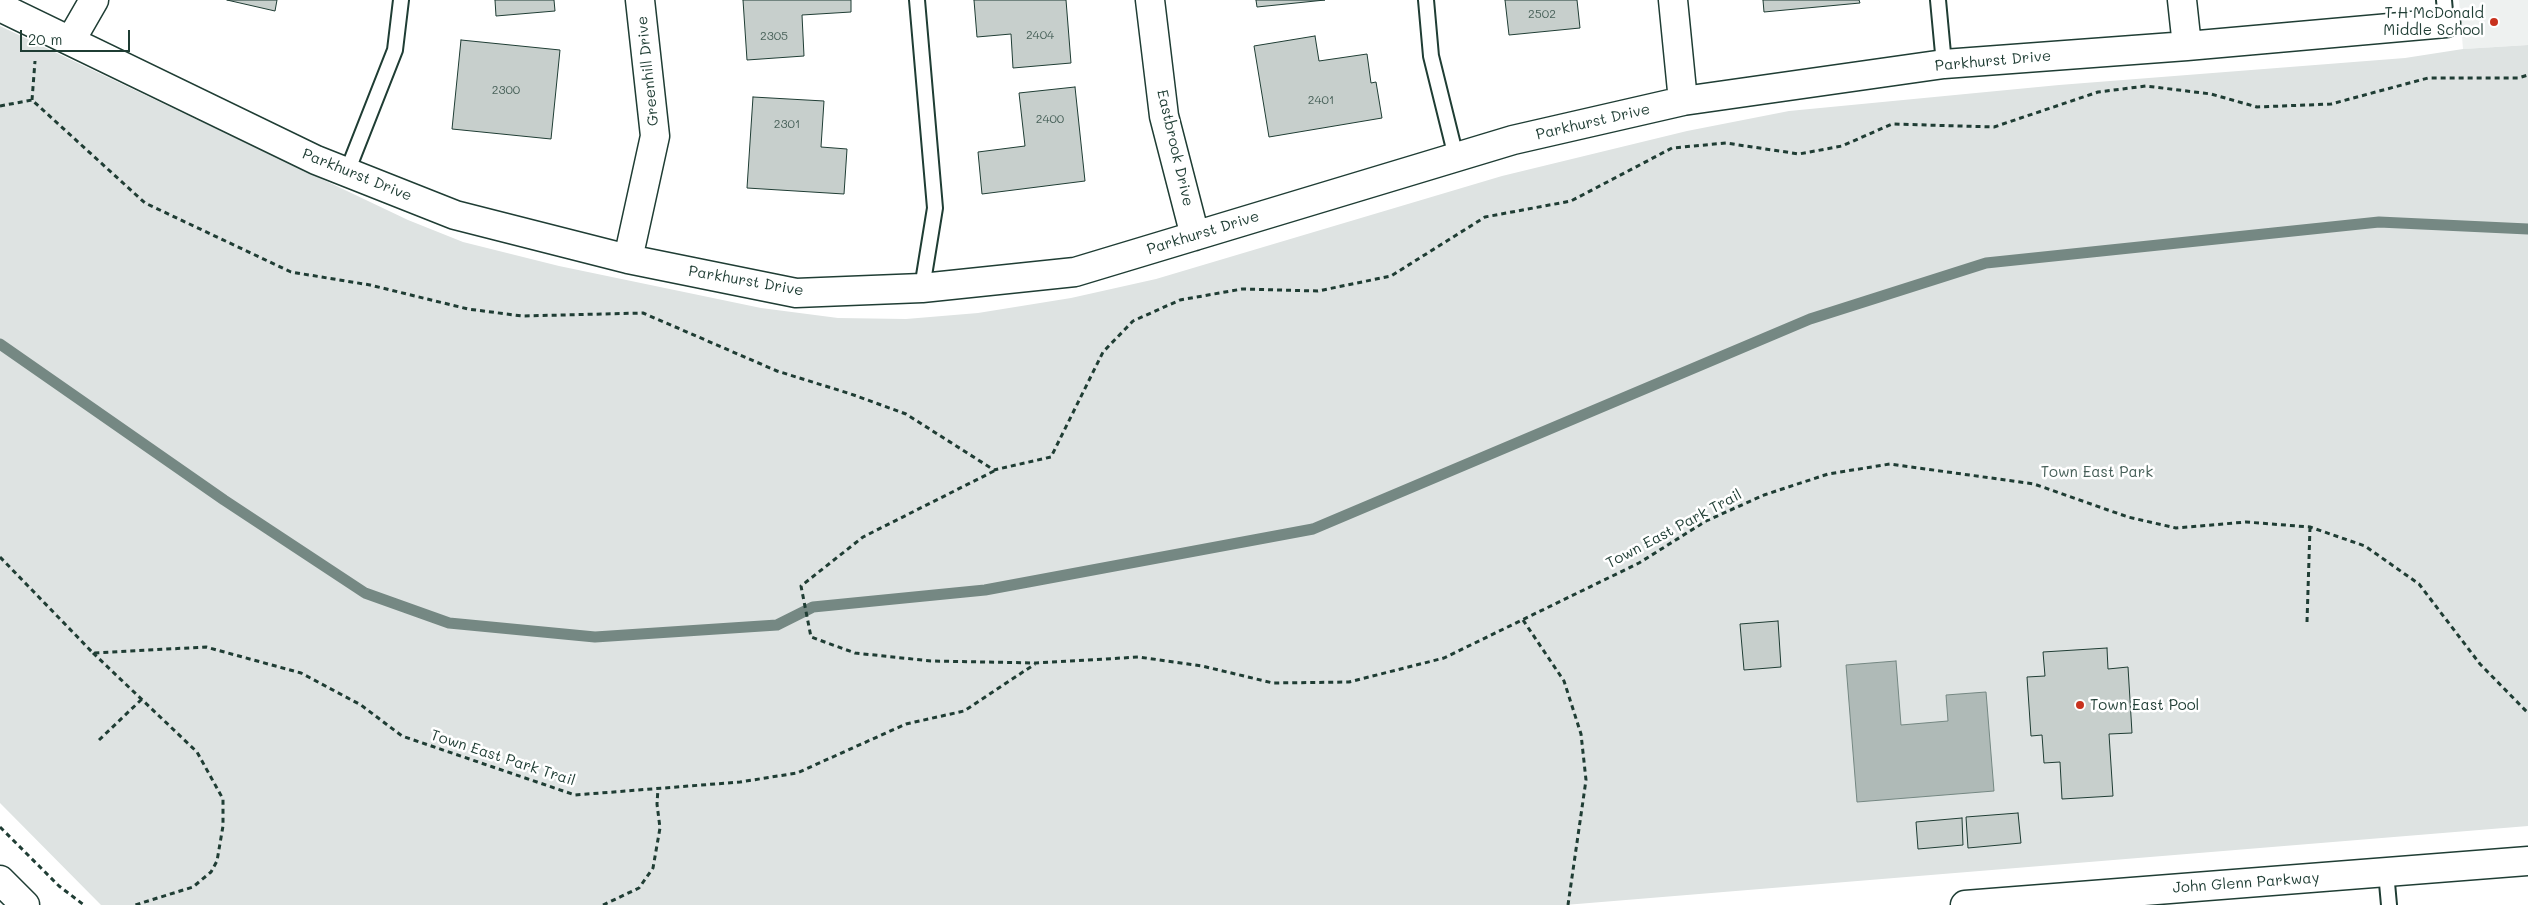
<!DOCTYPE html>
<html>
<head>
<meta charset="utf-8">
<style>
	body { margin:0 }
	#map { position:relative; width:2528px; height:905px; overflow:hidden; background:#fff; font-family:Mali,sans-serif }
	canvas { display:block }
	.scale { position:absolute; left:20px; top:30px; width:110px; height:22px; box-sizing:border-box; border:2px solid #1f3d34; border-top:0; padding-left:6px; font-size:15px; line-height:18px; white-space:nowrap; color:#1f3d34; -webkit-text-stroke:4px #fff; paint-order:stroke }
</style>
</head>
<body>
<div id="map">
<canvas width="2528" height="905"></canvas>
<div class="scale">20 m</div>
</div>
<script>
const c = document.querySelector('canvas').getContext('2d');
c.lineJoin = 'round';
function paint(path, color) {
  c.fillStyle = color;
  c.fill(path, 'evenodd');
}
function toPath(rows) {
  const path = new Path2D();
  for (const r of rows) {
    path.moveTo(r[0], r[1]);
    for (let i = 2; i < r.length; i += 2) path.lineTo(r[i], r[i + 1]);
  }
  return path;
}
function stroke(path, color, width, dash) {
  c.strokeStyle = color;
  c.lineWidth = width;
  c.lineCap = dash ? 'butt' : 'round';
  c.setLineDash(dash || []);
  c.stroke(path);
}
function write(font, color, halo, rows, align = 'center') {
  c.font = font + ' Mali,sans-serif';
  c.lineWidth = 5;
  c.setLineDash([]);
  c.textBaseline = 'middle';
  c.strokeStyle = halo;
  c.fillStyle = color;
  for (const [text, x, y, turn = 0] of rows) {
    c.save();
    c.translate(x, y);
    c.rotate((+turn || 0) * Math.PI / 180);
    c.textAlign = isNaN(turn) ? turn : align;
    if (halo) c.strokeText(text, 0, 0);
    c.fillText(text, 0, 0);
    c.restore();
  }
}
paint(toPath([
	[2459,0,2528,0,2528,45,2463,49]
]), '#eef1f0');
paint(toPath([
	[0,26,408,220,463,242,559,266,761,308,838,318,906,319,978,313,1071,298,1156,279,1502,176,1687,131,1789,111,2059,85,2405,58,2463,49,2528,45,2528,826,1565,905,101,905,0,803]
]), '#dee3e2');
const water = toPath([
	[1896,661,1901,725,1948,721,1946,695,1986,692,1994,791,1857,802,1846,665,1896,661]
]);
paint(water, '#afbab7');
stroke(water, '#758883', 1);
stroke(toPath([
	[0,344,224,500,365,593,449,623,595,637,777,625,813,607,985,590,1313,529,1810,319,1986,263,2379,222,2528,229]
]), '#758883', 11);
const building = toPath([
	[227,0,277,0,275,11,227,0],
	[495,0,554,0,555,11,496,16,495,0],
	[743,0,851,0,851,12,802,15,804,56,747,60,743,0],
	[974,0,1066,0,1071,63,1013,68,1011,34,977,37,974,0],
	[1256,0,1325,0,1257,7,1256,0],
	[1505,0,1577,0,1580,28,1509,35,1505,0],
	[1763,0,1859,0,1860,3,1764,12,1763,0],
	[1315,36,1319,61,1367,54,1371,83,1376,82,1382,118,1269,137,1254,46,1315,36],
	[461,40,560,50,551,139,452,129,461,40],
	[1075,87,1085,181,982,194,978,152,1025,146,1019,93,1075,87],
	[753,97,824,101,821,147,847,149,844,194,747,188,753,97],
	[1778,621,1781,667,1744,670,1740,624,1778,621],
	[2107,648,2108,669,2128,667,2132,733,2109,734,2113,796,2062,799,2060,762,2044,763,2042,735,2031,736,2027,677,2045,676,2043,652,2107,648],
	[2018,813,2021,843,1968,848,1966,817,2018,813],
	[1962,818,1963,845,1918,849,1916,822,1962,818]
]);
paint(building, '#c7cfcc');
stroke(building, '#1f3d34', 1);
const service = toPath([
	[917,0,935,208,922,288],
	[1426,0,1431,56,1456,157],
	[1938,0,1944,64],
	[2444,0,2446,23],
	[347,172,395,50,401,0],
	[2386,872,2389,905]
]);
const minor = toPath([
	[1150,0,1164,116,1195,236],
	[1673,0,1683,101],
	[2182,0,2187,46],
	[0,7,316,160,455,215,628,259,796,293,922,288,1075,272,1513,140,1683,101,1944,64,2187,46,2446,23],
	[71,40,94,0],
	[628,259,655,136,640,0]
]);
const tertiary = toPath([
	[1965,905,2528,861]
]);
const secondary = toPath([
	[0,880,25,905]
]);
stroke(service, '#1f3d34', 18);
stroke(minor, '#1f3d34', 31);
stroke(tertiary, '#1f3d34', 31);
stroke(secondary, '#1f3d34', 31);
stroke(toPath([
	[32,100,35,61],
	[0,106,32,100,145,203,291,272,370,285,468,309,522,316,643,313,777,371,851,394,906,414,994,470,1051,457,1103,352,1133,321,1180,300,1242,289,1318,291,1391,276,1485,217,1571,201,1672,148,1726,143,1799,154,1842,146,1892,124,1994,127,2098,92,2146,86,2211,94,2257,107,2331,104,2428,78,2518,78,2528,75],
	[994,471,863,537,801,586,811,637,855,653,931,661,1036,663,1139,657,1202,666,1273,683,1349,682,1444,658,1639,563,1706,521,1764,495,1828,474,1890,464,2034,484,2128,517,2176,528,2246,522,2310,527,2365,546,2419,584,2480,664,2528,713],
	[0,557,93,653,206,647,301,673,361,705,402,736,575,795,740,782,797,773,906,724,964,711,1035,664],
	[1523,620,1564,681,1581,734,1586,780,1568,905],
	[2307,622,2310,527],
	[93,653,197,752,223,799,223,826,217,861,211,872,193,887,135,905],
	[99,740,142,699],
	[0,827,59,886,84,905],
	[603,905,639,888,653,868,660,828,657,804,658,788]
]), '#1f3d34', 3, [5, 4]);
stroke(service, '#fff', 14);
stroke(minor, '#fff', 28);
stroke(tertiary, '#fff', 28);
stroke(secondary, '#fff', 28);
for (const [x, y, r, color] of [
	[2494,22,5,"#c8321e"],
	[2080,705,5,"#c8321e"]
]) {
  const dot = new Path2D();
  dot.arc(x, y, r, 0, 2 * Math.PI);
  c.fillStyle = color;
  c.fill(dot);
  stroke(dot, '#fff', 2);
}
write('12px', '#49625a', null, [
	["2502",1542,14],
	["2404",1040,35],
	["2305",774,36],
	["2300",506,90],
	["2401",1321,100],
	["2400",1050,119],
	["2301",787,124]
]);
write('15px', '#1f3d34', '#fff', [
	["T H McDonald",2484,13],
	["Middle School",2484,30],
	["Town East Pool",2090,705,"left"]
], 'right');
write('15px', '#1f3d34', '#fff', [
	["Parkhurst Drive",1993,61,-5],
	["Greenhill Drive",648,71,-96],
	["Parkhurst Drive",1593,122,-13],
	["Eastbrook Drive",1175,148,77],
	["Parkhurst Drive",357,175,22],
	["Parkhurst Drive",1203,233,-17],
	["Parkhurst Drive",746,281,10],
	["Town East Park Trail",1674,529,-28],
	["Town East Park Trail",503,758,18],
	["John Glenn Parkway",2246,883,-4]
]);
write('15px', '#455e57', '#fff', [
	["Town East Park",2097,472]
]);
</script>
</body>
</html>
